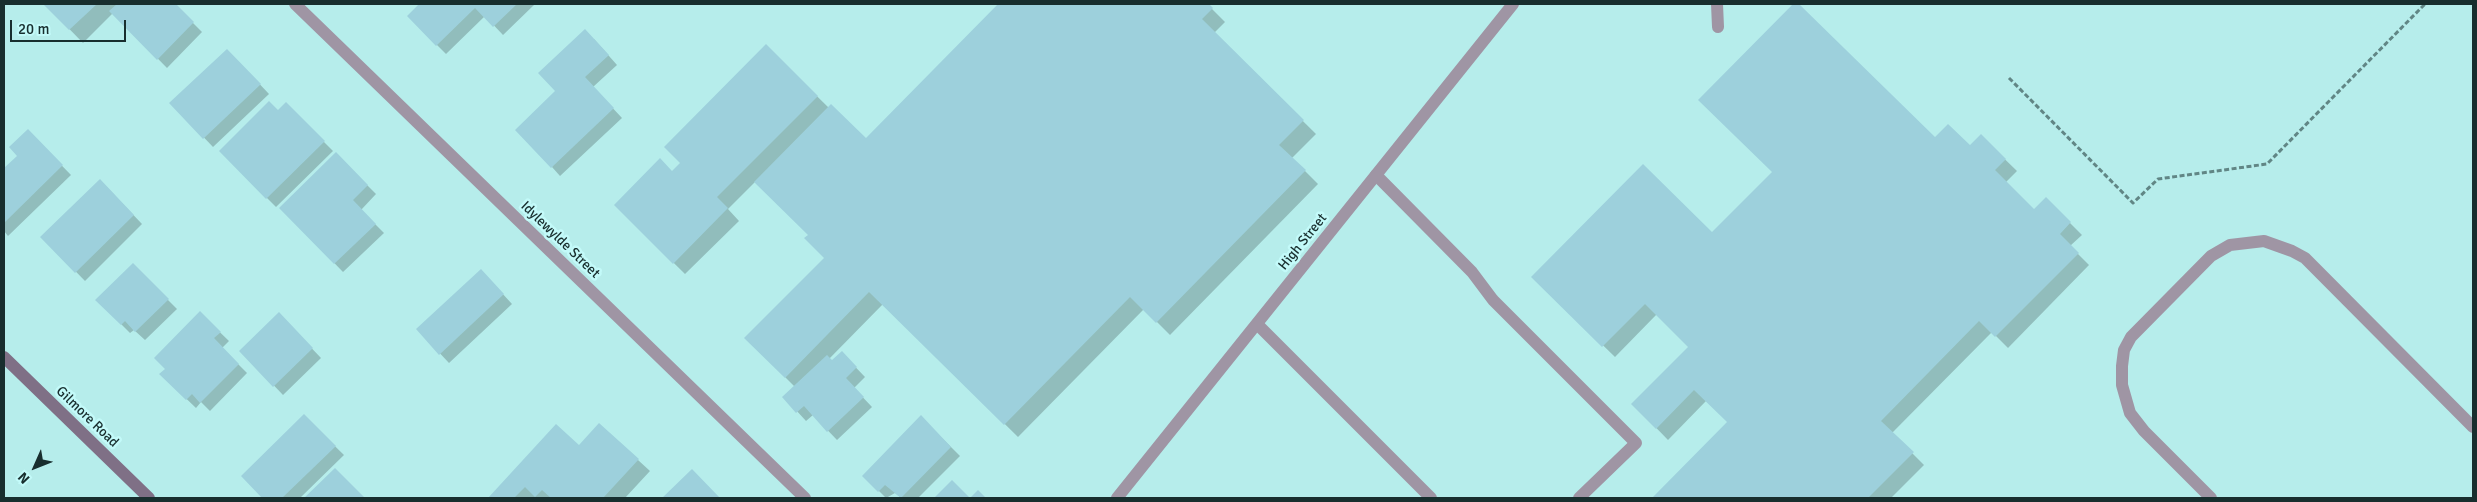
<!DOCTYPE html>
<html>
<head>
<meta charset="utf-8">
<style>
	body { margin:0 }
	#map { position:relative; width:2477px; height:502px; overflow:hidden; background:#b6edeb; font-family:Signika,sans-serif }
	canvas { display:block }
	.frame { position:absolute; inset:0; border:5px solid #182e2e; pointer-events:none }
	.north { position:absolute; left:10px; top:442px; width:50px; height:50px; -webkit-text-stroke:4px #c3faf9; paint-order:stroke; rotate:226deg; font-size:14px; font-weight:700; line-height:20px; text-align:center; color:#182e2e }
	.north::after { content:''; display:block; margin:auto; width:18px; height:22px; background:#182e2e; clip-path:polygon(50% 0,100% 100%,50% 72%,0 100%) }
	.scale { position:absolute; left:10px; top:20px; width:116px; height:22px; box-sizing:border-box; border:2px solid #182e2e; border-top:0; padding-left:6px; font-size:15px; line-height:18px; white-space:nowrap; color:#182e2e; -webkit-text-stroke:4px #c3faf9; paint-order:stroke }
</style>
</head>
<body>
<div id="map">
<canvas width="2477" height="502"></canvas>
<div class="frame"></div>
<div class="north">N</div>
<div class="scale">20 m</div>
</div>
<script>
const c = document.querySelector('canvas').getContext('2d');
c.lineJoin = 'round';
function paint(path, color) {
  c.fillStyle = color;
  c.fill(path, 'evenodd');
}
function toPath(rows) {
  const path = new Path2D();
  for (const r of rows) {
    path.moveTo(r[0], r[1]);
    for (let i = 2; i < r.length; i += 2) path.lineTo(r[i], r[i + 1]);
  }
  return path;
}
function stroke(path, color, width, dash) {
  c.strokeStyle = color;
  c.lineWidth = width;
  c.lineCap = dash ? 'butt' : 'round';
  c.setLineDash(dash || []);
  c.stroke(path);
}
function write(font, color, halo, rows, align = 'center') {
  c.font = font + ' Signika,sans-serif';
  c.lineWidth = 5;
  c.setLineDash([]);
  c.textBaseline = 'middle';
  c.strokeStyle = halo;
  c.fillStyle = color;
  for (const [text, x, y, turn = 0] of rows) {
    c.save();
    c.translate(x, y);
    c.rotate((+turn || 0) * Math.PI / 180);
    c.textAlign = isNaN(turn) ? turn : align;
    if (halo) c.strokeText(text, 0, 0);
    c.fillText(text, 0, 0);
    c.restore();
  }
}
paint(toPath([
	[45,4,174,4,202,32,167,68,113,13,83,43],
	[417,4,532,4,534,5,503,35,485,16,446,54,408,16,419,6],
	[1000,4,1207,4,1225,22,1214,33,1316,134,1292,158,1318,184,1170,335,1144,309,1018,437,883,304,829,359,832,362,842,353,865,377,854,388,872,407,837,440,813,415,806,421,784,397,795,387,746,338,826,258,809,235,755,182,728,209,739,221,685,274,615,205,672,172,681,163,766,46,829,108,866,139],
	[1795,4,1935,139,1970,146,1981,136,2017,171,2006,182,2034,210,2046,199,2082,235,2070,246,2089,265,2008,348,1992,332,1892,433,1924,465,1891,498,1653,498,1728,422,1706,401,1668,440,1633,404,1690,347,1657,314,1615,357,1533,277,1712,234,1773,172,1700,100],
	[594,39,617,65,593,87,622,118,560,176,552,167],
	[236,59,269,94,213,147,171,103],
	[286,104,333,151,276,207,220,151,278,112],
	[28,131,71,175,8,236,4,231,4,170,19,156],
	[336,154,376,194,361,210,384,233,343,272,281,208],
	[100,180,142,224,85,281,42,237],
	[133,265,177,309,145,340,134,330,130,333,97,300],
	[490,280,512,304,449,363,417,329],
	[200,313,229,341,222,348,247,373,210,411,201,402,196,408,170,383,167,369],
	[279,314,321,358,283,395,241,351],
	[304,416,344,455,300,498,264,498,242,476],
	[921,417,960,456,918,498,901,498,895,493,886,498,864,476],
	[579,447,638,460,650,471,625,498,491,498],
	[335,470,363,498,306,498],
	[692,471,719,498,663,498]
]), '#0003');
paint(toPath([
	[43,4,97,4,69,30],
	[117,4,176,4,194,22,157,60,109,11],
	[419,4,517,4,493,27,475,8,436,46,407,16],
	[998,4,1209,4,1213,8,1202,19,1304,120,1279,145,1306,170,1156,323,1130,297,1004,425,869,292,785,378,744,338,824,258,804,238,808,235,754,182,831,104,866,138],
	[1793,4,1799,4,1935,137,1948,124,1970,145,1981,134,2006,159,1995,170,2034,209,2046,197,2071,222,2060,234,2079,253,1995,337,1979,321,1881,421,1914,452,1868,498,1652,498,1727,422,1694,390,1656,429,1631,404,1688,347,1645,304,1602,347,1531,277,1643,164,1712,232,1772,172,1698,100],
	[585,29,609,55,585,77,614,108,551,168,515,130,555,91,538,73],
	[766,44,818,96,717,197,728,208,673,264,614,205,660,158,672,171,680,163,664,147],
	[227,49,261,84,203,139,169,103],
	[269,101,278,110,286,102,325,141,266,199,219,151],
	[28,129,63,165,4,223,4,168,17,156,9,147],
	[336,152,368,185,353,200,376,224,334,264,279,208],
	[100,179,134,215,75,273,40,237],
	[133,263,169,299,135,332,125,321,121,325,95,300],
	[481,269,504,294,439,355,416,329],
	[200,311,221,332,214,338,239,364,200,403,192,394,186,400,159,374,165,369,154,358],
	[279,312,313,348,273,387,239,351],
	[842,351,857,367,846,378,864,397,827,432,804,406,796,413,782,397,827,355,832,360],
	[304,414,336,446,282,498,262,498,241,476],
	[921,415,951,447,901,498,885,485,878,492,862,476],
	[599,423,639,459,603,498,551,498,542,490,535,497,525,487,514,498,488,498,556,424,579,445],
	[335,468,365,498,304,498],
	[692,469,720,498,662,498],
	[952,480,970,498,978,490,986,498,934,498]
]), '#9dd0dc');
stroke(toPath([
	[2009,78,2133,203,2158,179,2267,164,2425,4]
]), '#618685', 3, [5, 2.5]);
stroke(toPath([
	[1717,4,1718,27],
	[1376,175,1472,272,1493,300,1636,443,1579,498],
	[1257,324,1431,498],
	[2211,498,2144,431,2130,413,2122,385,2122,366,2124,350,2131,337,2211,256,2230,245,2264,241,2292,251,2305,258,2473,427]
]), '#9f95a4', 12);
stroke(toPath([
	[295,4,805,498],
	[1117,498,1513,4]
]), '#9f95a4', 12);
stroke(toPath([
	[4,357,149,498]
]), '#7f7086', 12);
write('14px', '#182e2e', '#c3faf9', [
	["Idylewylde Street",560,240,44],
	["High Street",1303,242,-51],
	["Gilmore Road",87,417,44]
]);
</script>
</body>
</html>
